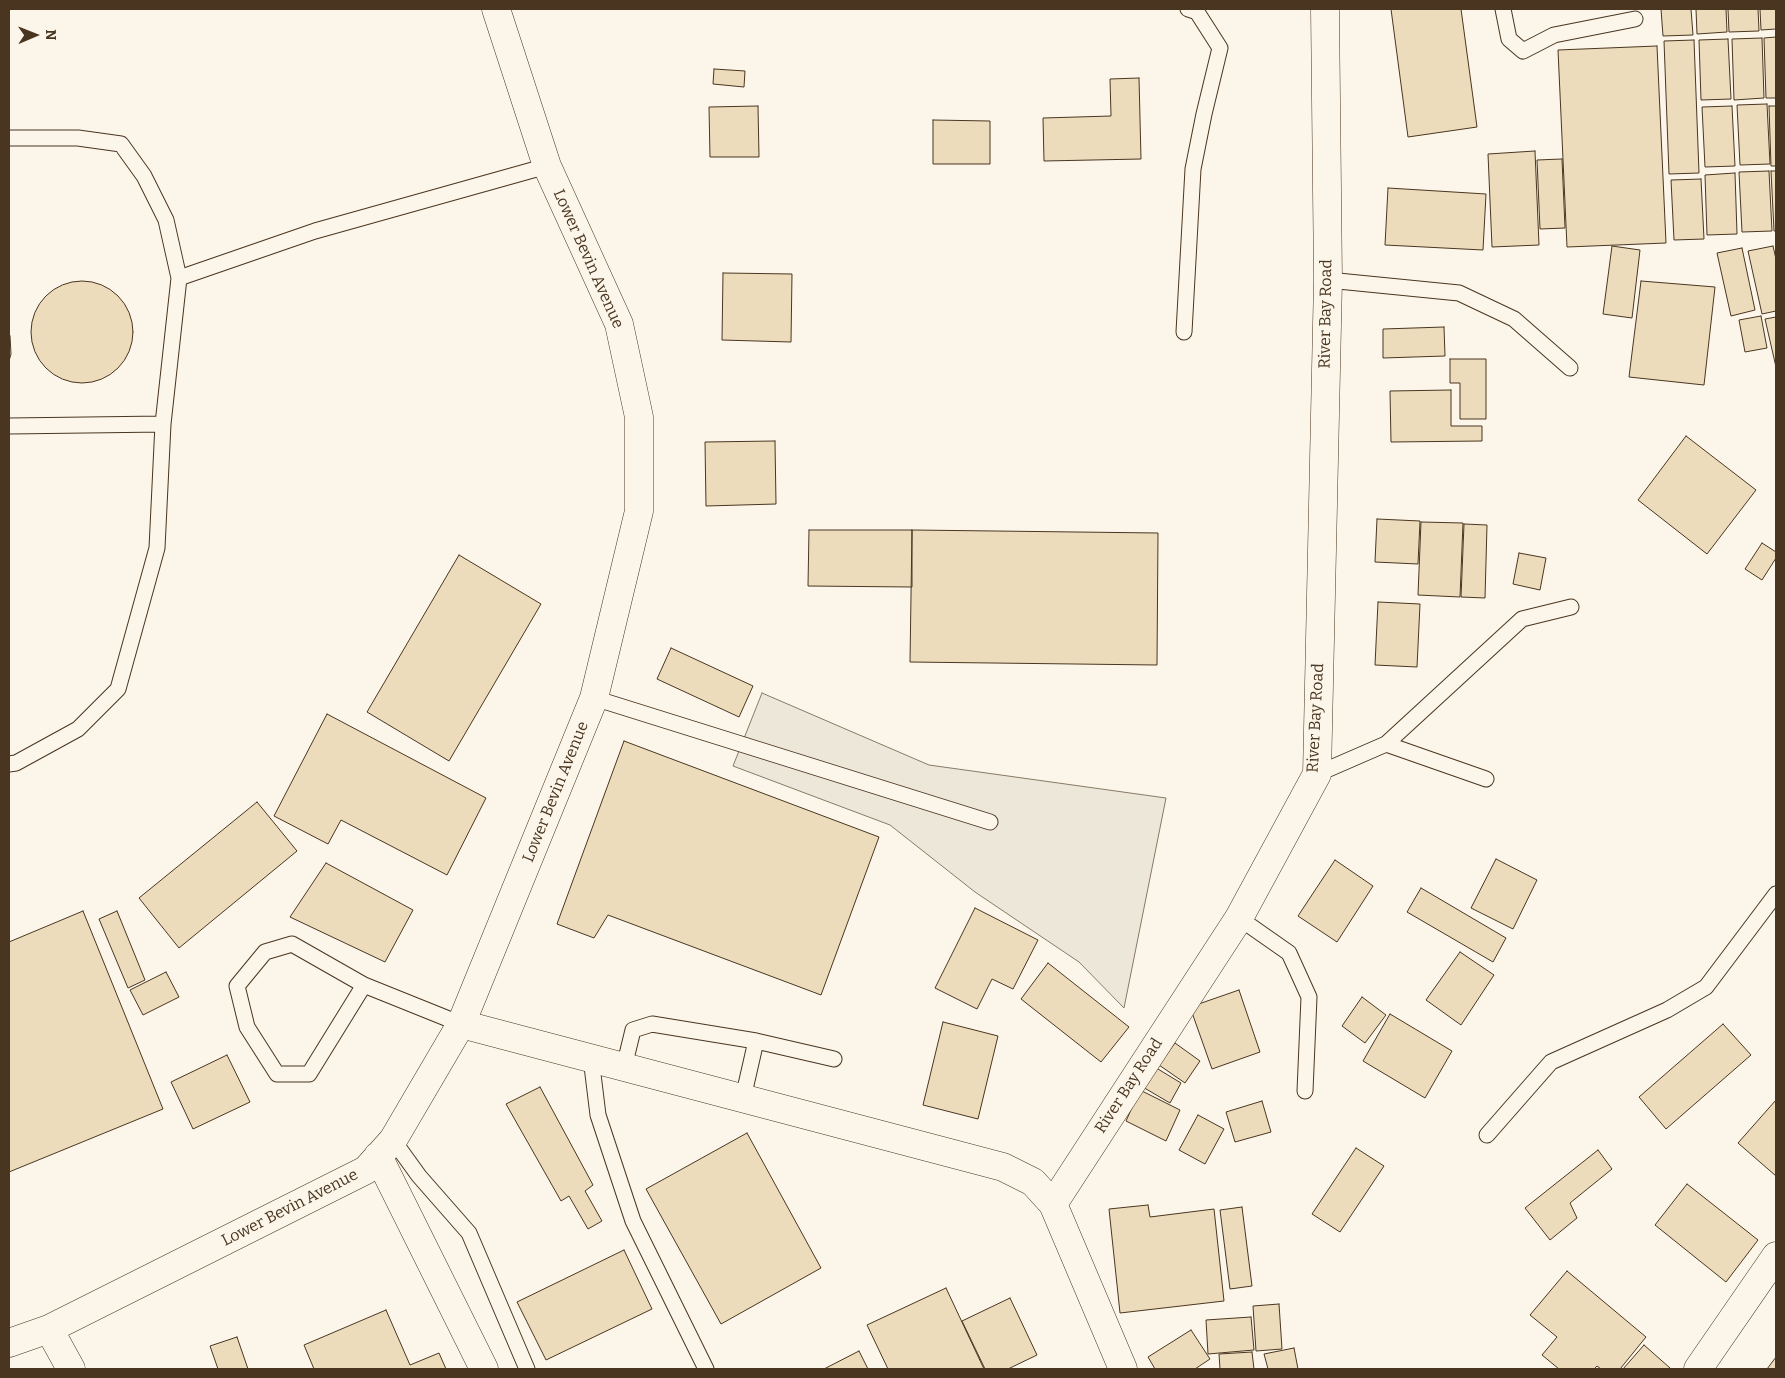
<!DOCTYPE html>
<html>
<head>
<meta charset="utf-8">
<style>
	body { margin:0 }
	#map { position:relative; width:1785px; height:1378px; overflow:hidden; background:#fbf6e9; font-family:Bitter,serif }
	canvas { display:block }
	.frame { position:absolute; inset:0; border:10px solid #4a3520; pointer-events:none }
	.north { position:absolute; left:10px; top:10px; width:50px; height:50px; -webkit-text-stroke:4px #fbf6e9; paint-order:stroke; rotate:89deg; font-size:14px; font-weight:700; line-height:20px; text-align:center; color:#4a3520 }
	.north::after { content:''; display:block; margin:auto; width:18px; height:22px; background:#4a3520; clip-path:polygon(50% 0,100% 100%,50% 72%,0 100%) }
</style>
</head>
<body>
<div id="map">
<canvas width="1785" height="1378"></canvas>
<div class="frame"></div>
<div class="north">N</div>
</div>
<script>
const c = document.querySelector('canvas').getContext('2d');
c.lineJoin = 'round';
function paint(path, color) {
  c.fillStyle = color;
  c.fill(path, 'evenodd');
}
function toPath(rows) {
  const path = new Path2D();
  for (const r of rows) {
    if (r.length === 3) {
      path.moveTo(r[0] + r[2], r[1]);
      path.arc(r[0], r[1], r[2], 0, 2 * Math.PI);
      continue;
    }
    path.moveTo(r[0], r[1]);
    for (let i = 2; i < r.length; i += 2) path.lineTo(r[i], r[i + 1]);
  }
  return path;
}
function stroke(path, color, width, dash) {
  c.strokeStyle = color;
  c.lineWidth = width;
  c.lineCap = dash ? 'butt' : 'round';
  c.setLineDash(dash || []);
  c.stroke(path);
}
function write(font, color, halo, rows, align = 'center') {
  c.font = font + ' Bitter,serif';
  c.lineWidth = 4;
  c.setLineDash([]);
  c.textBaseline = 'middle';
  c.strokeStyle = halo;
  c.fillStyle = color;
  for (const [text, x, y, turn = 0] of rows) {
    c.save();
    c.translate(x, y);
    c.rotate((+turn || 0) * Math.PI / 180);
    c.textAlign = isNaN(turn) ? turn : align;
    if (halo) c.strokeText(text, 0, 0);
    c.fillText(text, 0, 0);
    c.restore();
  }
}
const parking = toPath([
	[762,693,929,765,1166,798,1124,1008,1079,962,975,892,890,825,733,766,762,693]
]);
paint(parking, '#ede7d9');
stroke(parking, '#887966', 1);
const building = toPath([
	[1391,9,1461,9,1477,127,1408,137,1391,9],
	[1661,9,1691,9,1693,35,1663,36,1661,9],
	[1696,9,1726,9,1727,32,1697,34,1696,9],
	[1728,9,1758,9,1759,31,1729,32,1728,9],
	[1760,9,1776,9,1776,29,1761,30,1760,9],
	[1776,37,1776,98,1766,98,1764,38,1776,37],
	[1762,38,1764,98,1734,100,1732,39,1762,38],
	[1728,39,1731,99,1701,100,1699,40,1728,39],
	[1694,40,1699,173,1669,174,1664,41,1694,40],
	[1657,46,1666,243,1567,247,1558,50,1657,46],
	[714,69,745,71,744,87,713,84,714,69],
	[1139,78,1141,159,1044,161,1043,118,1111,116,1110,79,1139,78],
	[1767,104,1770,164,1740,165,1737,105,1767,104],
	[758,106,759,157,710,157,709,107,758,106],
	[1732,106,1735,166,1705,167,1702,107,1732,106],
	[1769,106,1776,106,1776,166,1771,166,1769,106],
	[933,120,990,121,990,164,933,164,933,120],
	[1535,151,1539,245,1492,247,1488,154,1535,151],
	[1562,159,1565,228,1540,229,1537,160,1562,159],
	[1769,171,1772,231,1742,232,1739,172,1769,171],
	[1771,171,1776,171,1776,231,1774,231,1771,171],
	[1735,173,1737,234,1707,235,1705,175,1735,173],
	[1701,179,1704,239,1674,240,1671,180,1701,179],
	[1388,188,1486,194,1483,250,1385,245,1388,188],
	[1612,246,1640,250,1632,318,1603,314,1612,246],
	[1773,246,1776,259,1776,311,1762,314,1748,251,1773,246],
	[1742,248,1755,310,1731,316,1717,253,1742,248],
	[723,273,792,274,791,342,722,340,723,273],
	[1641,281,1715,287,1704,385,1629,377,1641,281],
	[82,332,51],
	[1761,316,1767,348,1745,352,1739,320,1761,316],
	[1776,317,1776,367,1765,319,1776,317],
	[1444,327,1445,356,1383,358,1383,329,1444,327],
	[9,333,10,336,11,354,9,361,9,333],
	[1450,359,1486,359,1486,419,1460,419,1460,383,1450,383,1450,359],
	[1451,390,1451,426,1482,426,1482,441,1391,442,1390,391,1451,390],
	[1686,436,1756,490,1707,554,1638,500,1686,436],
	[775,441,776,504,706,506,705,442,775,441],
	[1377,519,1420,521,1418,564,1375,562,1377,519],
	[1421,522,1463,523,1460,597,1418,595,1421,522],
	[1464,524,1487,525,1485,598,1461,597,1464,524],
	[809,530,912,530,912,587,808,586,809,530],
	[912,530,1158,533,1157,665,910,662,912,530],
	[1762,543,1776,552,1776,558,1762,580,1745,569,1762,543],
	[1519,553,1546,558,1540,590,1513,584,1519,553],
	[459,555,541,604,449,761,367,712,459,555],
	[1378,602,1420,604,1417,667,1375,665,1378,602],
	[671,648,753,686,739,717,657,679,671,648],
	[327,714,486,798,447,875,341,820,328,844,274,816,327,714],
	[624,741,879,837,821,995,608,915,594,938,557,924,624,741],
	[257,802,297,851,179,948,139,898,257,802],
	[1496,859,1537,880,1513,929,1471,908,1496,859],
	[1335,860,1373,886,1337,942,1298,916,1335,860],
	[326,863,413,910,385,962,290,917,326,863],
	[1421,888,1506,938,1493,962,1407,912,1421,888],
	[975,908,1038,940,1013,989,992,979,977,1009,935,988,975,908],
	[83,911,163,1109,9,1172,9,942,83,911],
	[117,911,145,980,128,988,99,919,117,911],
	[1460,952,1494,975,1461,1025,1426,1000,1460,952],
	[1048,963,1129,1027,1101,1062,1021,999,1048,963],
	[166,972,179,997,143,1015,130,990,166,972],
	[1239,990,1260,1052,1212,1069,1190,1007,1239,990],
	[1362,997,1386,1015,1365,1043,1342,1026,1362,997],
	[1390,1014,1452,1051,1425,1098,1363,1061,1390,1014],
	[943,1022,998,1036,978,1119,923,1105,943,1022],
	[1723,1024,1751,1055,1666,1129,1639,1097,1723,1024],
	[1175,1043,1200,1061,1185,1083,1159,1065,1175,1043],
	[227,1055,250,1102,193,1129,171,1082,227,1055],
	[1153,1066,1181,1083,1170,1103,1141,1086,1153,1066],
	[540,1087,593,1185,585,1191,602,1221,588,1229,569,1196,561,1201,506,1104,540,1087],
	[1140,1090,1180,1110,1166,1141,1126,1121,1140,1090],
	[1776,1100,1776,1176,1738,1143,1776,1100],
	[1262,1101,1271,1132,1235,1142,1226,1112,1262,1101],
	[1198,1115,1224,1129,1205,1164,1179,1150,1198,1115],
	[747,1133,821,1268,721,1324,646,1189,747,1133],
	[1356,1148,1384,1166,1340,1232,1312,1214,1356,1148],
	[1598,1150,1612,1169,1570,1203,1577,1218,1550,1240,1525,1208,1598,1150],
	[1687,1184,1758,1240,1726,1282,1655,1225,1687,1184],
	[1148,1205,1150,1217,1214,1209,1224,1301,1120,1313,1109,1209,1148,1205],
	[1242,1207,1252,1286,1230,1289,1220,1210,1242,1207],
	[624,1250,652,1309,546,1360,517,1302,624,1250],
	[1567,1271,1646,1337,1620,1369,1601,1369,1597,1366,1594,1369,1559,1369,1542,1355,1557,1337,1530,1315,1567,1271],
	[946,1288,984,1369,888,1369,867,1325,946,1288],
	[1010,1298,1037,1355,1008,1369,985,1369,962,1321,1010,1298],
	[1279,1304,1282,1349,1256,1351,1253,1306,1279,1304],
	[386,1310,410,1365,439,1353,446,1369,314,1369,304,1345,386,1310],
	[1251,1317,1254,1350,1208,1354,1206,1320,1251,1317],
	[1191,1330,1210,1359,1195,1369,1155,1369,1148,1357,1191,1330],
	[237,1337,248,1369,218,1369,210,1346,237,1337],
	[1644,1345,1670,1368,1669,1369,1623,1369,1644,1345],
	[1294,1348,1298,1369,1268,1369,1264,1354,1294,1348],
	[859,1351,868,1369,824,1369,859,1351],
	[1252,1352,1254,1369,1220,1369,1219,1354,1252,1352],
	[1776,1357,1776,1369,1767,1369,1776,1357]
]);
paint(building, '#ecdcbc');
stroke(building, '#4a3520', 1);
const lane = toPath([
	[1503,9,1509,39,1523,51,1554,35,1635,19],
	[9,138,78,138,121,144,144,176,166,220,179,278,163,424,157,548,118,689,78,729,16,763,9,764],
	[179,278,315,231,547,166],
	[1328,280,1459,293,1514,319,1570,368],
	[1184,332,1193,169,1204,114,1220,48,1197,12,1188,9],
	[9,426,163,424],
	[594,698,990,822],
	[1386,744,1486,779],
	[1317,774,1386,744,1522,619,1571,607],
	[1239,918,1289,953,1309,997,1305,1091],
	[364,985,309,1074,277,1074,247,1027,237,986,265,952,292,944,364,985,461,1024],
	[756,1041,834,1059],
	[591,1058,598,1115,633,1221,706,1369],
	[624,1067,633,1030,652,1024,756,1041,743,1098],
	[1487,1135,1551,1062,1667,1010,1706,987,1776,894],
	[393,1140,419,1176,469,1233,527,1369]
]);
const street = toPath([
	[461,1024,1003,1167,1033,1182,1053,1204,1123,1369],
	[378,1156,484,1369],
	[1053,1204,1239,918,1317,774,1328,280,1325,9],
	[49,1329,71,1369],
	[9,1343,49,1329,366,1170,393,1140,461,1024,594,698,639,511,639,417,619,324,547,166,496,9],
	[1698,1369,1776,1256]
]);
stroke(lane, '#4a3520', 17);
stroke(street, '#4a3520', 29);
stroke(lane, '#fbf6e9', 15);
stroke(street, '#fbf6e9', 28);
write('16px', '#4a3520', '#fbf6e9', [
	["Lower Bevin Avenue",588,259,66],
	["River Bay Road",1326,314,-89],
	["River Bay Road",1316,718,-87],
	["Lower Bevin Avenue",556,792,-68],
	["River Bay Road",1129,1086,-57],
	["Lower Bevin Avenue",290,1208,-27]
]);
</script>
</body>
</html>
